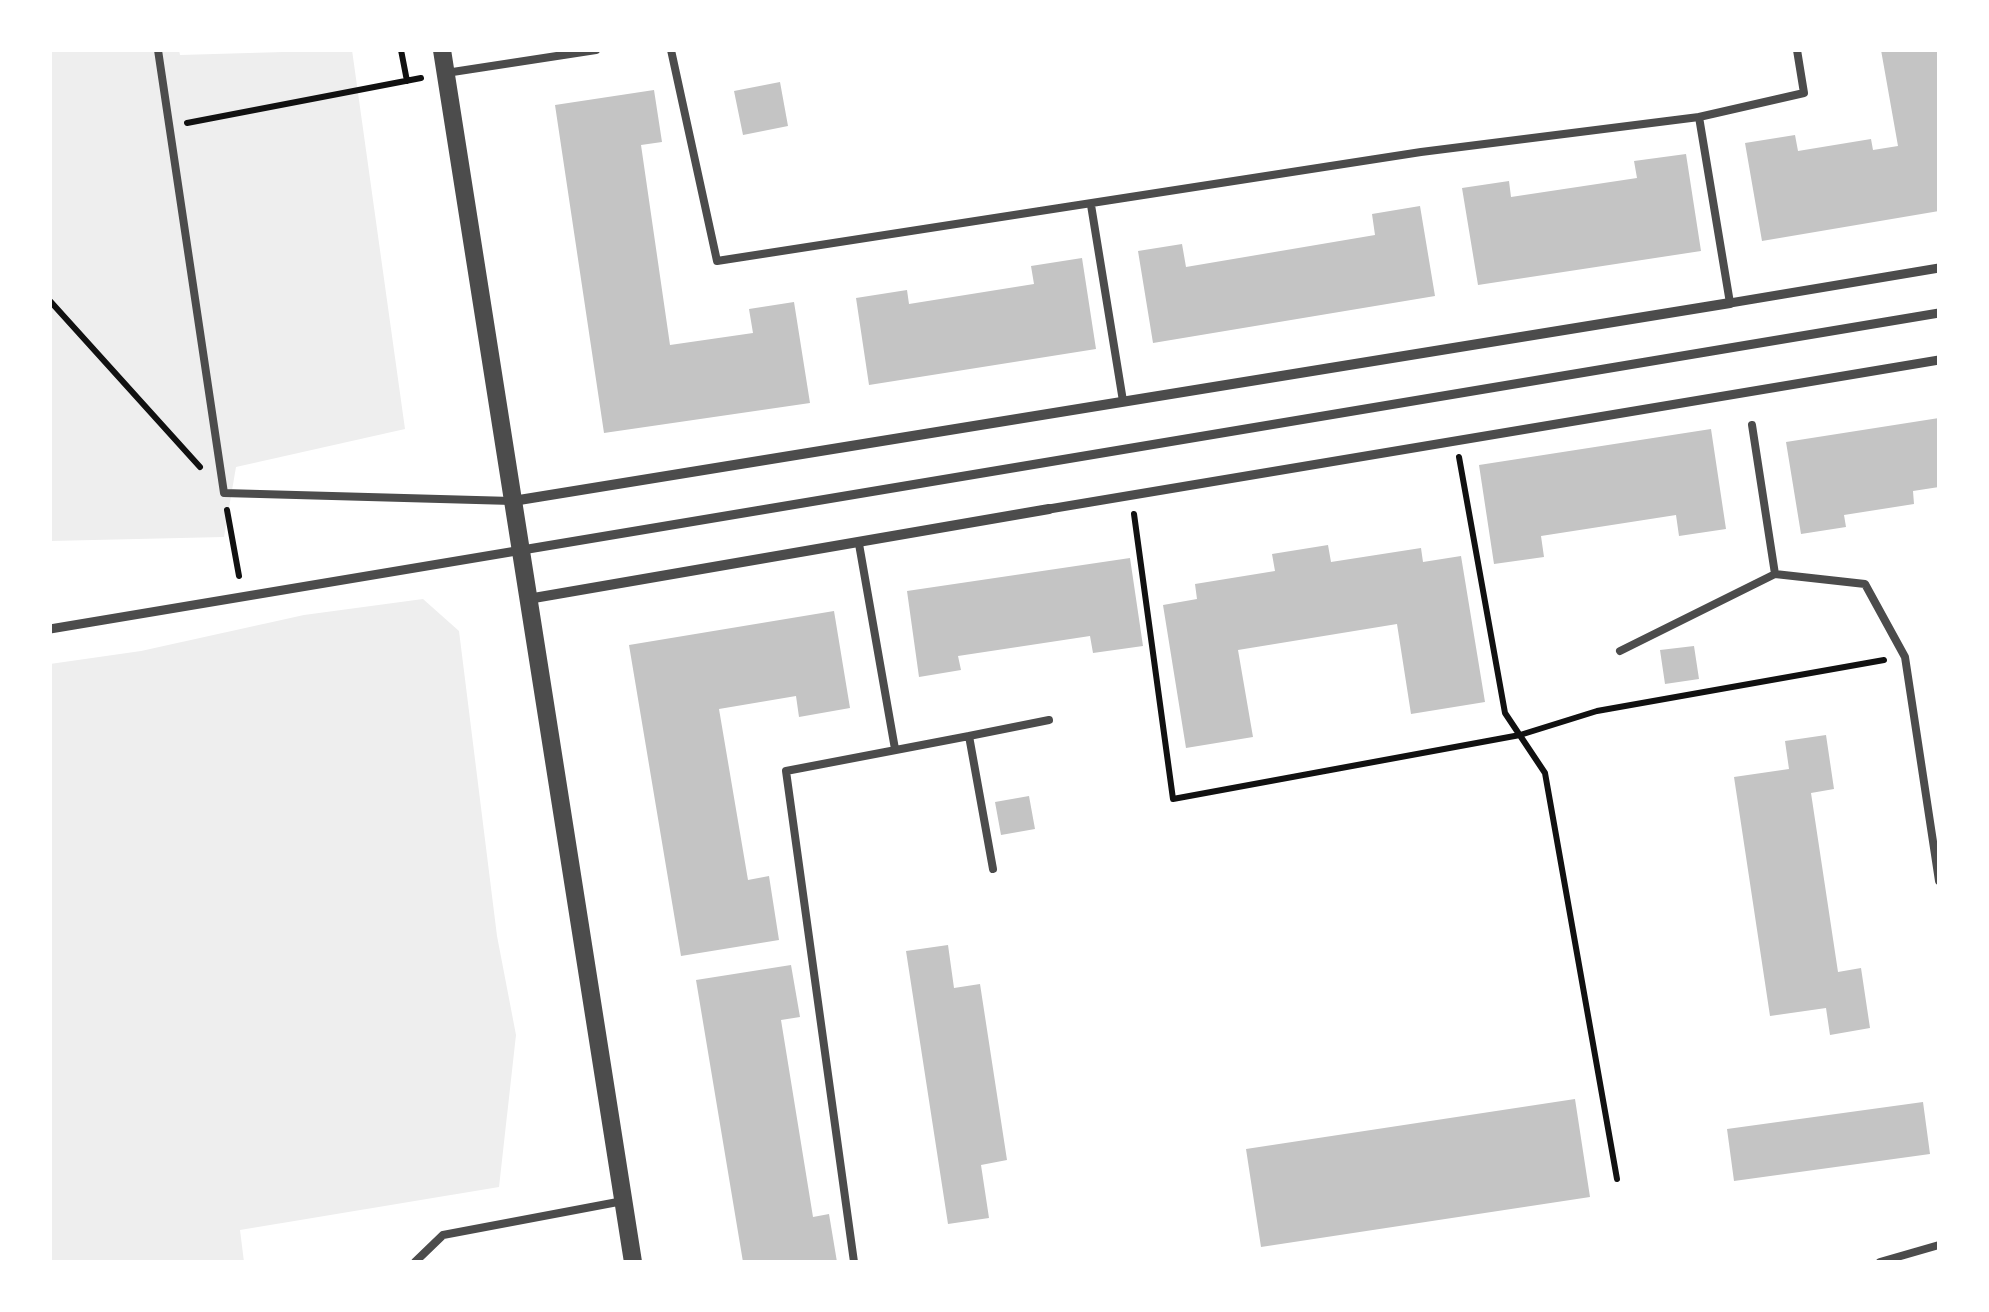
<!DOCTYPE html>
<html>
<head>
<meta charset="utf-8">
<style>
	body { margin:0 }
	#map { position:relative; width:1989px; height:1312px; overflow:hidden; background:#fff; font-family:Arial,sans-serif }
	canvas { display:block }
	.frame { position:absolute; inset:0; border:52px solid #fff; pointer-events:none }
</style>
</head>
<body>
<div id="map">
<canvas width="1989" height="1312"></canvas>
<div class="frame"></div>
</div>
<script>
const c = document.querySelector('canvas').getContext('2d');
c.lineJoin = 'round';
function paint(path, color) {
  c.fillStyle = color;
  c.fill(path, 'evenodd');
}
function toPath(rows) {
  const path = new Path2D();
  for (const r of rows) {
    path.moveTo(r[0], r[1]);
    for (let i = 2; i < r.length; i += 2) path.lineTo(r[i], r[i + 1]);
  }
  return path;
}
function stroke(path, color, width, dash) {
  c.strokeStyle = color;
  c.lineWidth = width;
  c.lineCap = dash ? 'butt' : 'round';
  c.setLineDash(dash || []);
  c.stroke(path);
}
paint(toPath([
	[50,50,179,50,180,55,352,50,405,429,236,467,224,537,50,541],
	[423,599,459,631,497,936,516,1035,499,1187,240,1230,244,1262,50,1262,50,664,141,651,304,615]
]), '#eee');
paint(toPath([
	[1881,50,1939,50,1939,211,1762,241,1745,143,1795,135,1798,151,1871,139,1873,150,1898,146],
	[780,82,788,126,743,135,734,91],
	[654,90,662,142,641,145,670,345,753,333,749,309,794,302,810,403,604,433,555,105],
	[1686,154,1701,251,1478,285,1462,188,1509,181,1511,197,1637,178,1634,161],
	[1420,206,1435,296,1153,343,1138,251,1182,244,1186,267,1375,235,1372,214],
	[1082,258,1096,349,869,385,856,298,907,290,909,304,1034,284,1031,266],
	[1939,418,1939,487,1913,491,1914,504,1844,515,1846,527,1801,534,1786,442],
	[1711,429,1726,529,1679,536,1676,515,1541,536,1544,557,1494,564,1479,465],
	[1328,545,1331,562,1421,548,1423,562,1461,556,1485,702,1411,714,1397,624,1238,650,1253,737,1186,748,1163,605,1197,599,1195,584,1275,571,1272,554],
	[1130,558,1143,646,1093,653,1090,636,958,656,961,670,919,677,907,591],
	[834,611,850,708,799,717,796,696,719,709,748,880,769,876,779,940,681,956,629,645],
	[1694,646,1699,679,1665,684,1660,650],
	[1826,735,1834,789,1811,793,1838,972,1861,968,1870,1028,1830,1035,1826,1008,1770,1016,1734,777,1789,769,1785,741],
	[1029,796,1035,829,1001,835,995,802],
	[948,945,954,988,980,984,1007,1160,981,1165,989,1218,948,1224,906,951],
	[791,965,800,1017,781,1020,813,1217,829,1214,837,1262,743,1262,696,980],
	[1575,1099,1590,1197,1261,1247,1246,1149],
	[1923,1102,1930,1154,1734,1181,1727,1129]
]), '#c4c4c4');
stroke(toPath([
	[401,50,407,81],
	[187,123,421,78],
	[50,301,200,467],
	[1459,457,1505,713,1545,773,1617,1179],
	[227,510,239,576],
	[1134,514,1173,799,1520,735,1597,711,1884,660]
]), '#111', 6);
stroke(toPath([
	[158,50,224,493,512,501],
	[671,50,717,261,1421,152,1699,117],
	[446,73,596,50],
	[1091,205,1123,401],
	[1730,303,1699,117,1804,93,1797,50],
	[1752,425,1775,574],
	[859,544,895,749],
	[1620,651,1775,574,1865,584,1905,657,1939,881],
	[993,869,969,736,1049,720],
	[415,1262,443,1235,623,1201],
	[854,1262,786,771,969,736],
	[1880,1262,1939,1245]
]), '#4c4c4c', 8);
stroke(toPath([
	[1730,303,1939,268],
	[1049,509,1939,360],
	[50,629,1939,313]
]), '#4c4c4c', 9);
stroke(toPath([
	[513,501,1730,303],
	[528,599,1049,509]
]), '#4c4c4c', 10);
stroke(toPath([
	[442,50,633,1262]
]), '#4c4c4c', 18);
</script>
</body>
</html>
